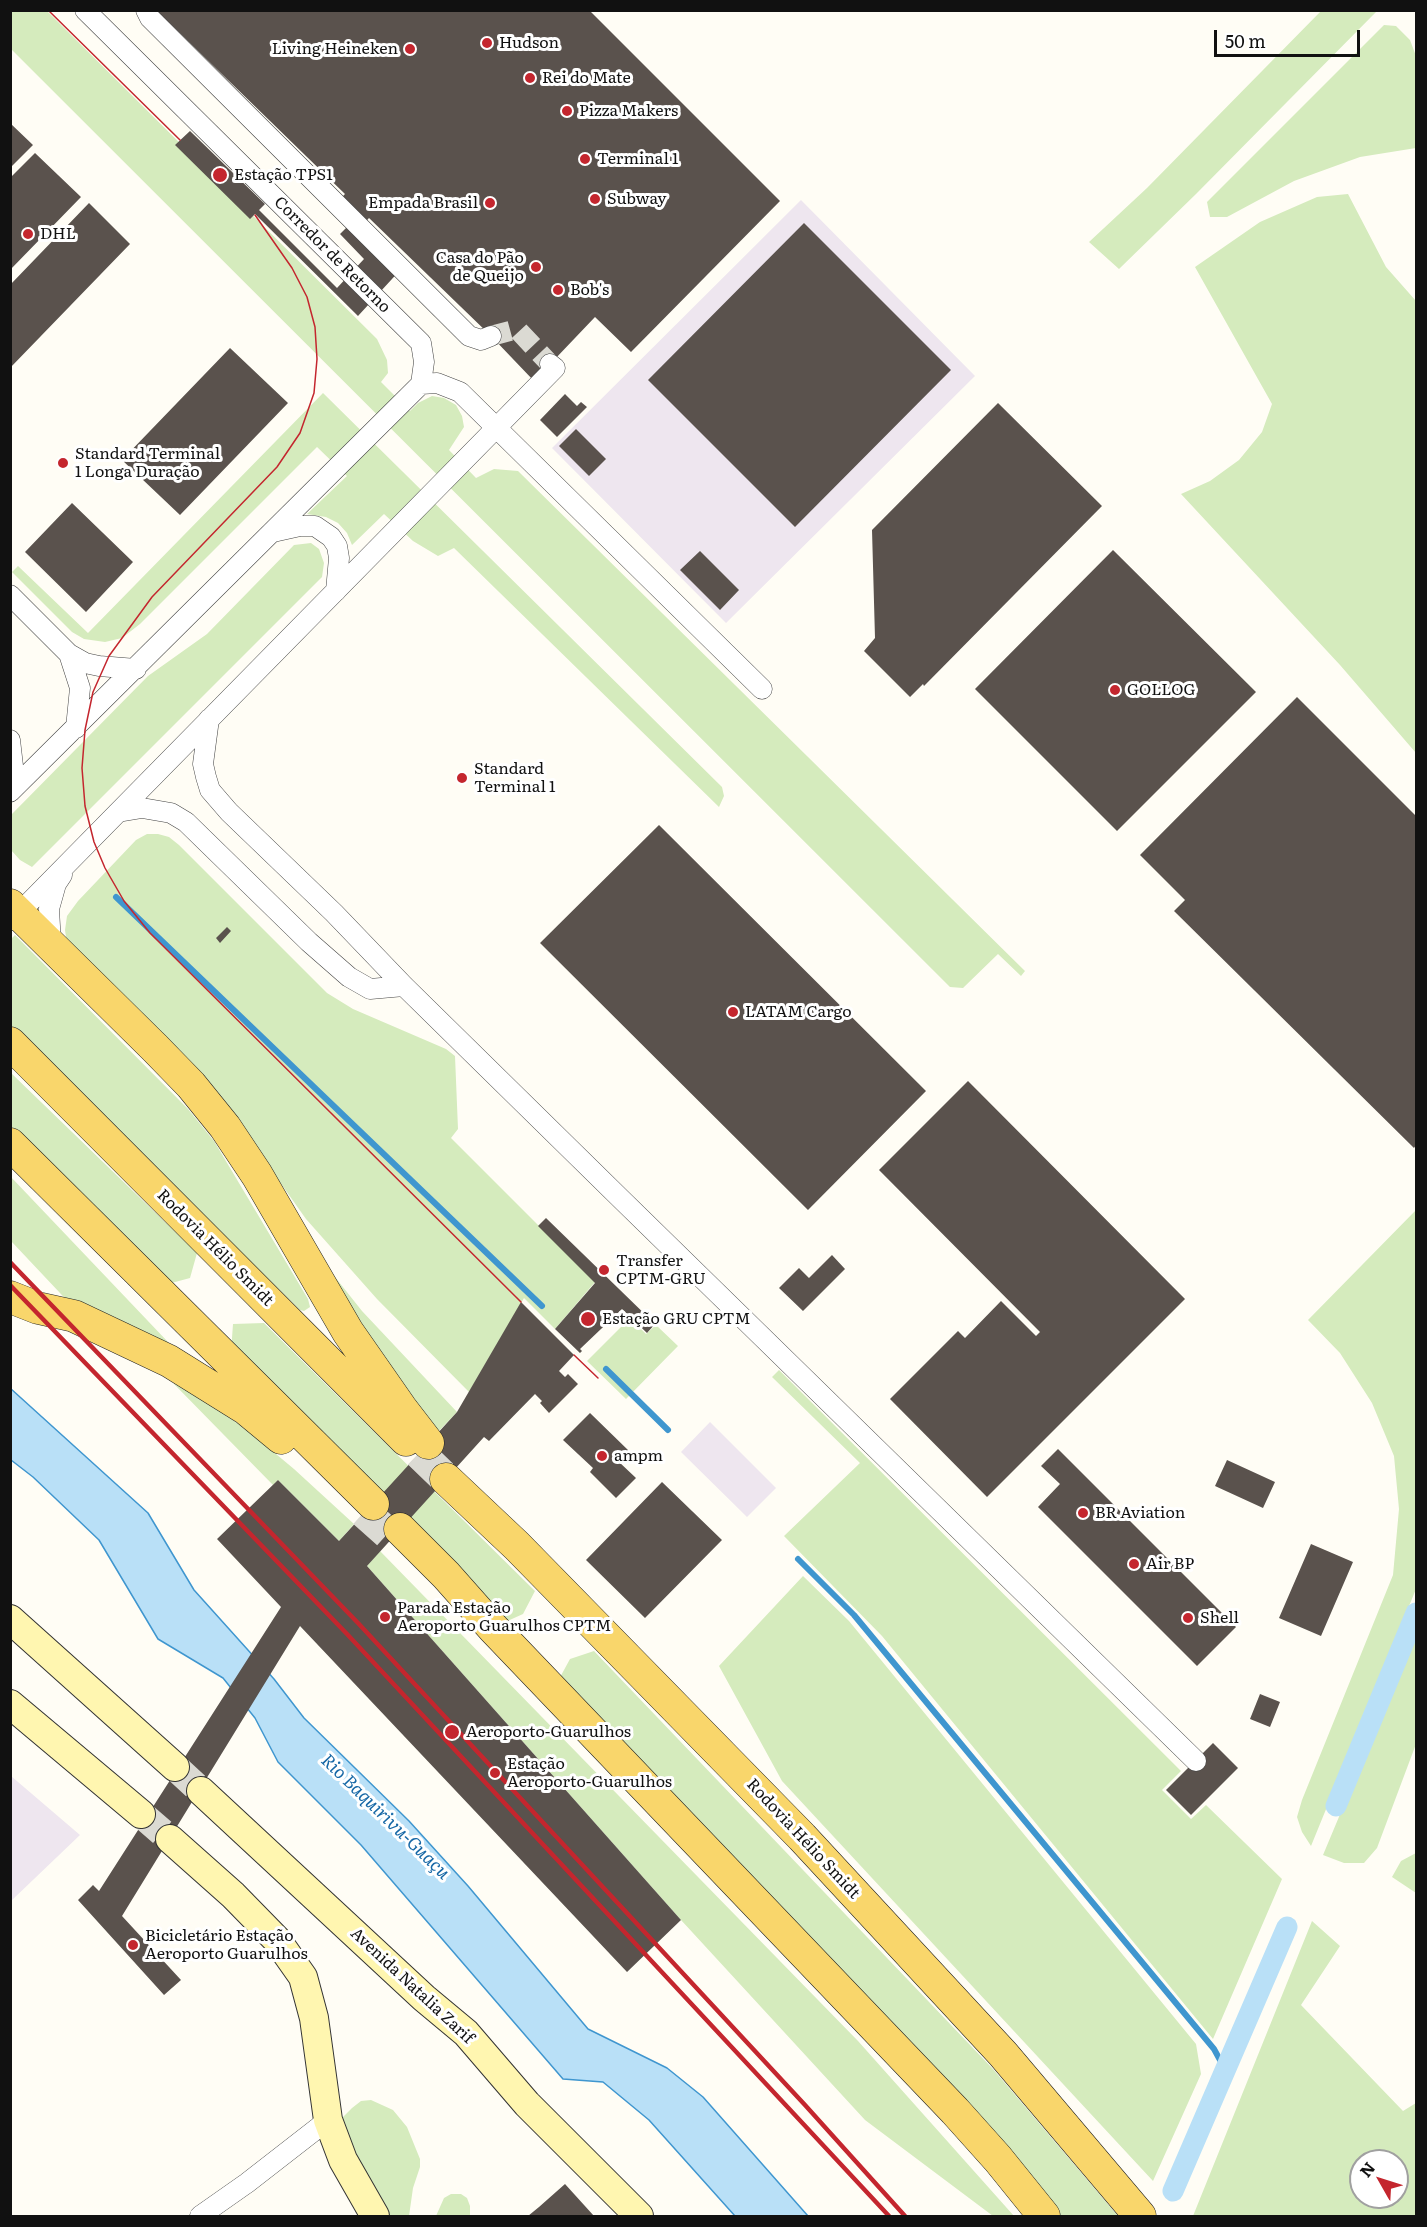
<!DOCTYPE html>
<html>
<head>
<meta charset="utf-8">
<style>
	body { margin:0 }
	#map { position:relative; width:1427px; height:2227px; overflow:hidden; background:#fffdf5; font-family:Literata,serif }
	canvas { display:block }
	.frame { position:absolute; inset:0; border:12px solid #111; pointer-events:none }
	.north { position:absolute; left:1349px; top:2149px; width:60px; height:60px; box-sizing:border-box; background:#fff; border:2px solid #a0a0a0; border-radius:50%; rotate:309deg; font-size:16px; font-weight:700; line-height:24px; text-align:center; color:#111 }
	.north::after { content:''; display:block; margin:auto; width:21px; height:27px; background:#c4262e; clip-path:polygon(50% 0,100% 100%,50% 72%,0 100%) }
	.scale { position:absolute; left:1214px; top:30px; width:146px; height:27px; box-sizing:border-box; border:3px solid #111; border-top:0; padding-left:8px; font-size:18px; line-height:21px; white-space:nowrap; color:#111; -webkit-text-stroke:4px #fff; paint-order:stroke }
</style>
</head>
<body>
<div id="map">
<canvas width="1427" height="2227"></canvas>
<div class="frame"></div>
<div class="north">N</div>
<div class="scale">50 m</div>
</div>
<script>
const c = document.querySelector('canvas').getContext('2d');
c.lineJoin = 'round';
function paint(path, color) {
  c.fillStyle = color;
  c.fill(path, 'evenodd');
}
function toPath(rows) {
  const path = new Path2D();
  for (const r of rows) {
    path.moveTo(r[0], r[1]);
    for (let i = 2; i < r.length; i += 2) path.lineTo(r[i], r[i + 1]);
  }
  return path;
}
function stroke(path, color, width, dash) {
  c.strokeStyle = color;
  c.lineWidth = width;
  c.lineCap = dash ? 'butt' : 'round';
  c.setLineDash(dash || []);
  c.stroke(path);
}
function write(font, color, halo, rows, align = 'center') {
  c.font = font + ' Literata,serif';
  c.lineWidth = 6;
  c.setLineDash([]);
  c.textBaseline = 'middle';
  c.strokeStyle = halo;
  c.fillStyle = color;
  for (const [text, x, y, turn = 0] of rows) {
    c.save();
    c.translate(x, y);
    c.rotate((+turn || 0) * Math.PI / 180);
    c.textAlign = isNaN(turn) ? turn : align;
    if (halo) c.strokeText(text, 0, 0);
    c.fillText(text, 0, 0);
    c.restore();
  }
}
paint(toPath([
	[801,200,975,376,726,623,552,448],
	[710,1422,776,1488,747,1517,681,1452],
	[11,1776,80,1835,11,1901]
]), '#eee6ef');
paint(toPath([
	[10,11,47,11,377,339,387,360,388,373,381,382,410,411,418,403,432,396,444,398,456,405,462,416,464,427,449,450,476,478,494,469,518,471,1025,971,1021,976,998,954,963,988,950,987,11,49],
	[1321,11,1377,11,1196,194,1119,269,1089,242,1147,188],
	[1384,25,1396,26,1410,40,1416,56,1416,148,1360,157,1294,181,1227,217,1210,217,1207,202],
	[1348,194,1386,267,1416,301,1416,753,1340,665,1181,494,1210,481,1239,460,1262,432,1272,404,1195,267,1260,222,1317,197],
	[323,393,722,787,724,796,719,807,454,548,438,556,413,541,384,514,352,545,347,533,338,523,326,517,307,514,347,476,317,447,140,624,122,638,105,642,84,639,72,632,12,572,18,566,88,633],
	[311,543,319,549,324,563,322,577,32,867,20,860,11,850,11,815,148,676,207,634,294,545],
	[147,834,158,834,169,837,179,845,327,993,353,1009,446,1049,455,1056,458,1129,451,1138,595,1282,555,1329,524,1298,469,1392,377,1299,306,1219,255,1147,67,944,65,930,67,916,78,901,136,840],
	[15,935,188,1109,214,1141,308,1299,310,1307,304,1311,300,1310,11,1026,10,940],
	[10,1072,197,1253,190,1278,164,1285,11,1135],
	[10,1176,187,1362,76,1310,11,1241],
	[1416,1210,1416,1589,1311,1846,1302,1832,1297,1817,1302,1800,1393,1575,1399,1509,1394,1456,1372,1403,1340,1353,1308,1320],
	[308,1243,362,1311,457,1412,433,1437],
	[630,1318,646,1334,656,1325,678,1346,626,1399,587,1361],
	[264,1323,535,1591,523,1614,503,1623,231,1352,233,1324],
	[779,1370,1181,1771,1162,1790,1191,1819,1206,1805,1282,1879,1213,2039,882,1636,784,1536,860,1463,772,1377],
	[173,1383,208,1403,246,1429,294,1469,354,1524,339,1541,278,1480,273,1485],
	[380,1551,858,2041,1014,2216,993,2216,865,2120,681,1920,367,1566],
	[803,1576,849,1621,1196,2044,1201,2074,1153,2181,782,1781,719,1666],
	[1416,1633,1416,1744,1377,1848,1364,1863,1344,1863,1323,1855],
	[594,1651,993,2069,1118,2216,1061,2216,1006,2151,558,1681,570,1659],
	[1416,1853,1416,1893,1392,1877,1401,1861],
	[1312,1921,1340,1946,1301,2005,1403,2111,1416,2103,1416,2216,1193,2216],
	[1361,2161,1397,2161,1397,2197,1361,2197],
	[371,2100,393,2110,407,2127,420,2159,420,2167,413,2188,409,2216,385,2216,343,2127,343,2117,352,2108,361,2101],
	[451,2194,461,2194,467,2198,470,2206,470,2216,436,2216,444,2198]
]), '#d5ebbd');
const water = toPath([
	[10,1388,148,1513,194,1590,274,1679,304,1718,409,1821,468,1886,588,2029,667,2068,703,2097,808,2216,735,2216,649,2120,603,2082,563,2079,361,1845,278,1762,255,1718,223,1678,158,1639,99,1540,33,1477,11,1460,10,1388]
]);
paint(water, '#b9e0f7');
stroke(water, '#3f96cf', 1.5);
stroke(toPath([
	[116,897,542,1306],
	[606,1369,668,1430],
	[798,1559,854,1615,1214,2049,1226,2071]
]), '#3f96cf', 6);
stroke(toPath([
	[1336,1806,1416,1613],
	[1173,2191,1287,1927]
]), '#b9e0f7', 21);
paint(toPath([
	[156,10,589,10,780,201,631,352,595,317,534,381,491,336,369,218,360,228,403,267,358,316,255,214,250,219,175,145,190,131,265,204,259,210,337,288,364,259,340,234,352,222,334,205,345,194],
	[10,123,33,145,10,168],
	[35,153,81,197,10,270,10,178],
	[89,203,130,244,10,368,10,285],
	[804,223,951,370,795,527,648,380],
	[230,348,288,403,180,515,122,460],
	[565,394,577,406,581,402,587,407,557,437,540,420],
	[998,403,1102,506,924,686,923,684,910,697,864,651,875,638,872,530],
	[576,429,606,459,589,476,559,446],
	[72,503,133,562,86,612,25,552],
	[1113,550,1256,692,1117,831,975,689],
	[700,551,739,590,720,610,680,570],
	[1297,697,1416,816,1416,1145,1414,1148,1174,911,1185,900,1140,855],
	[659,825,926,1091,808,1210,540,943],
	[227,927,231,931,220,943,216,938],
	[968,1081,1185,1299,987,1497,890,1399,958,1331,965,1338,1001,1301,1036,1336,1040,1332,879,1170],
	[546,1218,655,1324,647,1333,622,1309,580,1349,582,1351,580,1353,555,1329,595,1283,538,1226],
	[832,1255,845,1269,803,1311,779,1288,799,1268,809,1278],
	[521,1302,574,1355,559,1371,565,1377,568,1374,578,1384,549,1413,540,1403,542,1401,535,1394,489,1441,484,1437,367,1566,681,1920,627,1972,300,1626,122,1916,181,1980,164,1995,78,1900,93,1885,99,1891,281,1607,217,1539,278,1480,339,1541,457,1412],
	[590,1413,629,1451,618,1461,636,1478,616,1498,590,1472,593,1468,563,1440],
	[1058,1449,1236,1627,1197,1666,1038,1507,1060,1484,1041,1466],
	[1227,1460,1275,1482,1263,1508,1215,1486],
	[662,1482,722,1540,645,1618,586,1560],
	[1311,1544,1353,1562,1321,1636,1279,1618],
	[1260,1694,1280,1702,1270,1727,1250,1719],
	[1213,1743,1238,1768,1191,1815,1166,1790],
	[565,2184,594,2216,528,2216,539,2207]
]), '#5a524d');
stroke(toPath([
	[491,336,517,329,550,364]
]), '#dbdad3', 20, [20, 10]);
stroke(toPath([
	[175,1767,201,1791],
	[141,1814,170,1839]
]), '#dbdad3', 28, [28, 14]);
stroke(toPath([
	[419,1453,446,1479],
	[364,1512,393,1538]
]), '#dbdad3', 32, [32, 16]);
const minor = toPath([
	[85,10,421,343,424,362,421,384],
	[146,10,150,18,469,336,481,340,491,336],
	[273,532,300,526,315,526,331,537,337,546,339,558,336,591],
	[10,595,69,654,85,663,99,666,136,669],
	[69,654,80,688,76,728],
	[209,719,203,764,206,777,210,790,229,812,334,913,404,986,621,1199,1196,1761],
	[10,740,14,775,10,784],
	[10,792,421,384,437,383,460,392,762,689],
	[118,812,142,808,171,813,186,822,309,942,349,977,370,989,404,986],
	[12,920,555,368,550,364],
	[51,944,49,909,56,884,62,875],
	[200,2216,247,2183,328,2120]
]);
const secondary = toPath([
	[10,1619,175,1767],
	[10,1704,141,1814],
	[201,1791,424,1998,466,2033,527,2104,639,2216],
	[170,1839,233,1895,277,1940,303,1977,314,2018,328,2120,343,2160,375,2216]
]);
const primary = toPath([
	[10,905,155,1048,191,1085,225,1127,257,1175,348,1332,401,1408,428,1443],
	[10,1043,406,1440],
	[10,1144,373,1504],
	[10,1297,38,1308,74,1316,169,1361,246,1409,281,1438],
	[446,1479,517,1546,802,1837,1003,2054,1140,2216],
	[400,1529,446,1575,493,1628,955,2111,998,2159,1044,2216]
]);
stroke(minor, '#444', 21);
stroke(secondary, '#333', 30);
stroke(primary, '#222', 33);
stroke(minor, '#fff', 20);
stroke(secondary, '#fff6b0', 28);
stroke(primary, '#f9d66b', 32);
stroke(toPath([
	[48,10,180,140],
	[255,215,292,268,307,297,315,327,317,359,314,393,300,433,277,467,152,597,109,656,93,692,85,730,82,768,85,806,94,842,105,868,124,901,150,933,521,1302],
	[574,1355,598,1378]
]), '#c4262e', 1.5);
stroke(toPath([
	[10,1262,358,1623,805,2105,905,2216],
	[10,1285,347,1634,889,2216]
]), '#c4262e', 4.5);
for (const [x, y, r, color] of [
	[487,43,6,"#c4262e"],
	[410,49,6,"#c4262e"],
	[530,78,6,"#c4262e"],
	[567,111,6,"#c4262e"],
	[585,159,6,"#c4262e"],
	[220,175,8,"#c4262e"],
	[595,199,6,"#c4262e"],
	[490,203,6,"#c4262e"],
	[28,234,6,"#c4262e"],
	[536,267,6,"#c4262e"],
	[558,290,6,"#c4262e"],
	[63,463,6,"#c4262e"],
	[1115,690,6,"#c4262e"],
	[462,778,6,"#c4262e"],
	[733,1012,6,"#c4262e"],
	[604,1270,6,"#c4262e"],
	[588,1319,8,"#c4262e"],
	[602,1456,6,"#c4262e"],
	[1083,1513,6,"#c4262e"],
	[1134,1564,6,"#c4262e"],
	[385,1617,6,"#c4262e"],
	[1188,1618,6,"#c4262e"],
	[452,1732,8,"#c4262e"],
	[495,1773,6,"#c4262e"],
	[133,1945,6,"#c4262e"]
]) {
  const dot = new Path2D();
  dot.arc(x, y, r, 0, 2 * Math.PI);
  c.fillStyle = color;
  c.fill(dot);
  stroke(dot, '#fff', 2);
}
write('16px', '#111', '#fff', [
	["Hudson",499,43],
	["Living Heineken",398,49,"right"],
	["Rei do Mate",542,78],
	["Pizza Makers",579,111],
	["Terminal 1",597,159],
	["Estação TPS1",234,175],
	["Subway",607,199],
	["Empada Brasil",478,203,"right"],
	["DHL",40,234],
	["Casa do Pão",524,258,"right"],
	["de Queijo",524,276,"right"],
	["Bob's",570,290],
	["Standard Terminal",75,454],
	["1 Longa Duração",75,472],
	["GOLLOG",1127,690],
	["Standard",474,769],
	["Terminal 1",474,787],
	["LATAM Cargo",745,1012],
	["Transfer",616,1261],
	["CPTM-GRU",616,1279],
	["Estação GRU CPTM",602,1319],
	["ampm",614,1456],
	["BR Aviation",1095,1513],
	["Air BP",1146,1564],
	["Parada Estação",397,1608],
	["Aeroporto Guarulhos CPTM",397,1626],
	["Shell",1200,1618],
	["Aeroporto-Guarulhos",466,1732],
	["Estação",507,1764],
	["Aeroporto-Guarulhos",507,1782],
	["Bicicletário Estação",145,1936],
	["Aeroporto Guarulhos",145,1954]
], 'left');
write('16px', '#111', '#fff', [
	["Corredor de Retorno",332,255,45],
	["Rodovia Hélio Smidt",215,1248,45],
	["Rodovia Hélio Smidt",803,1839,47],
	["Avenida Natalia Zarif",412,1986,43]
]);
write('italic 18px', '#1768a6', '#fff', [
	["Rio Baquirivu-Guaçu",385,1817,44]
]);
</script>
</body>
</html>
